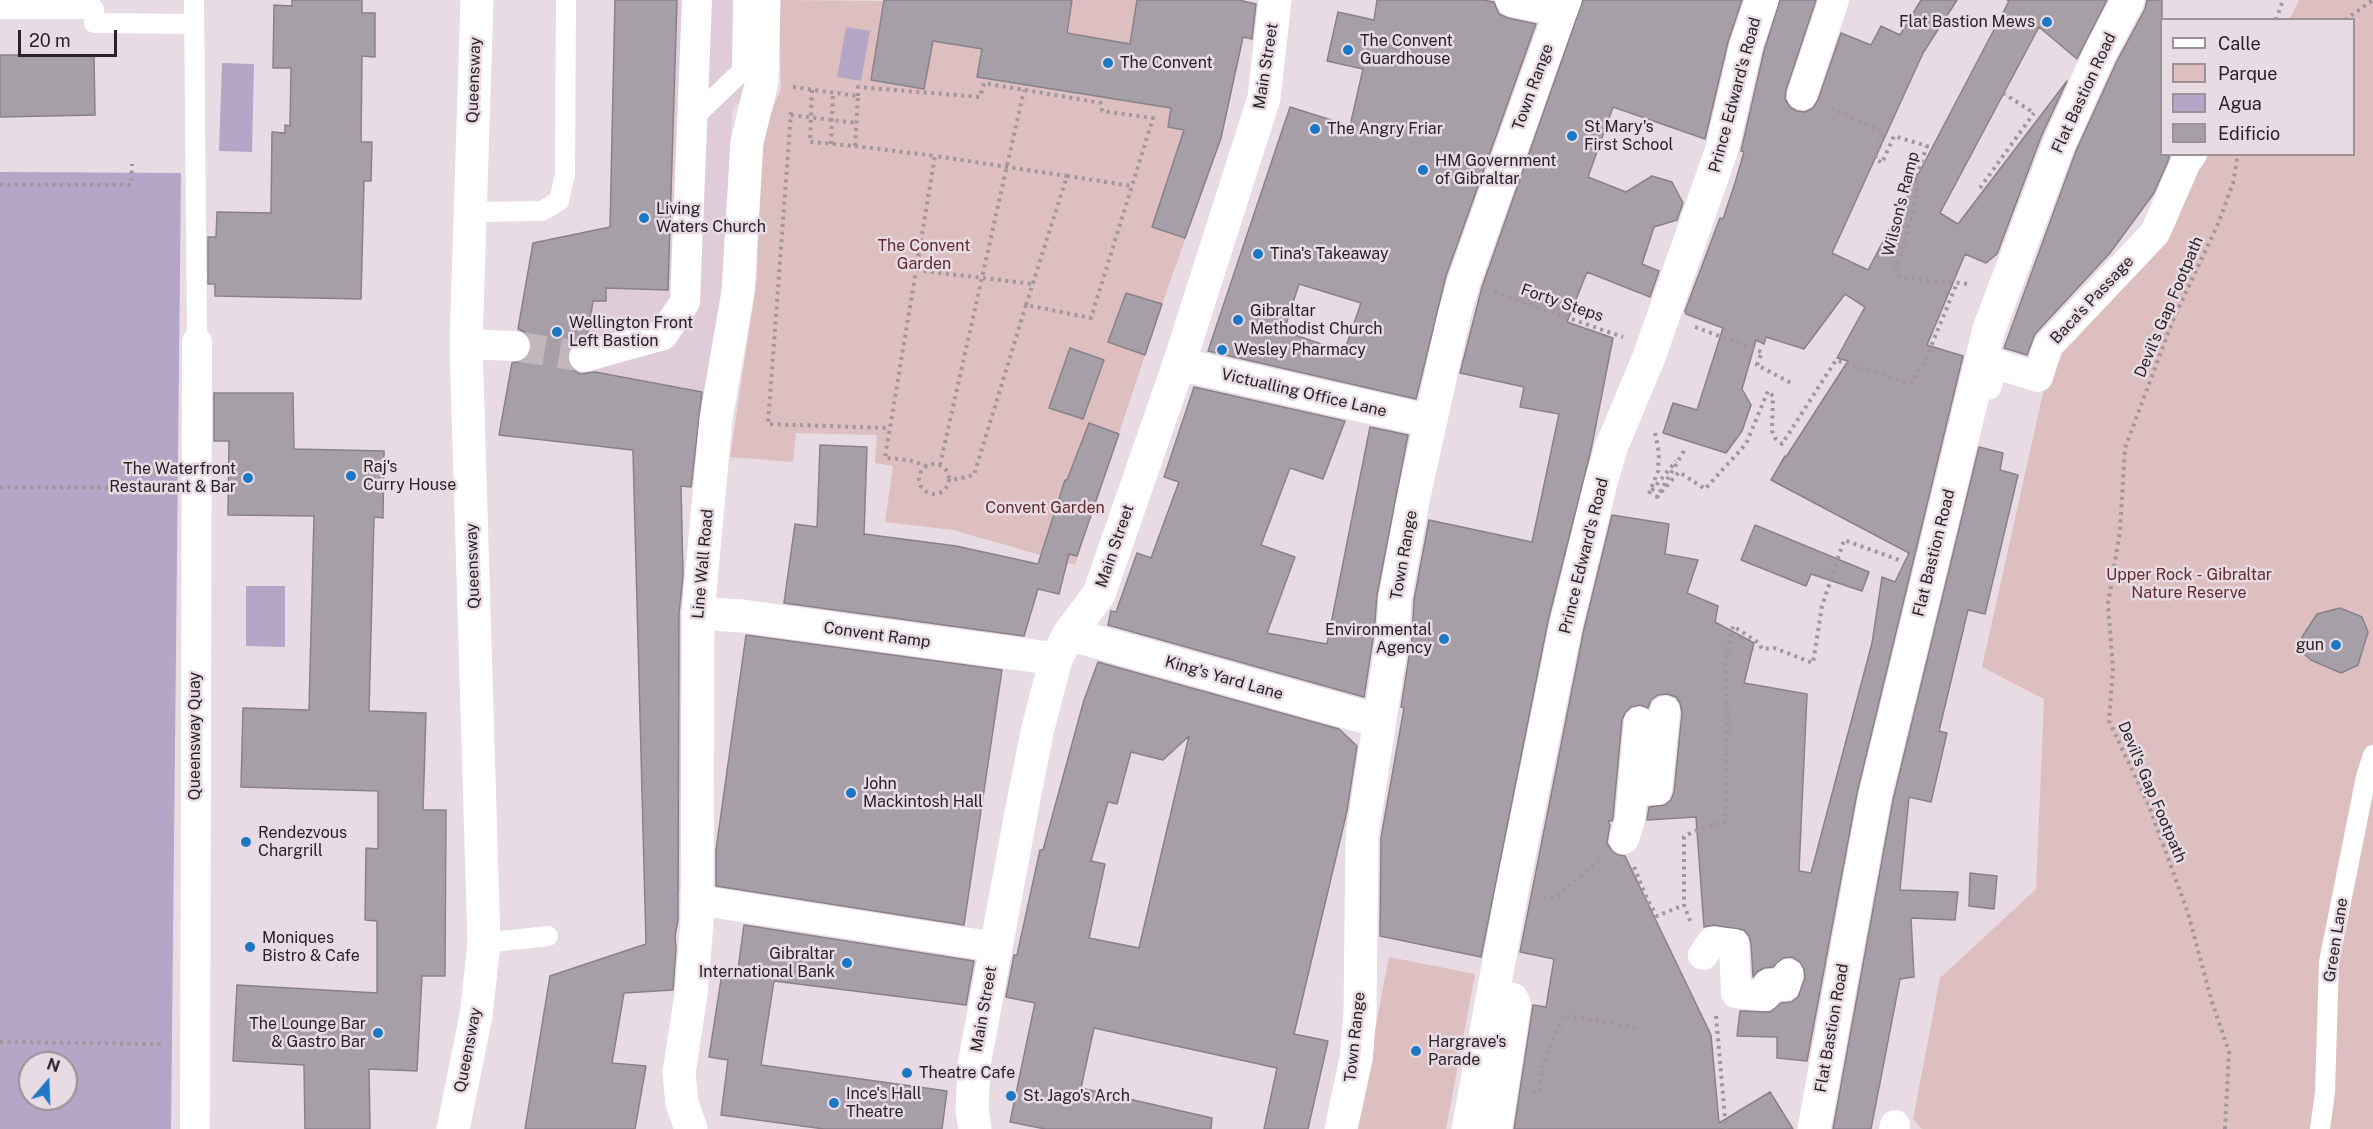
<!DOCTYPE html>
<html>
<head>
<meta charset="utf-8">
<style>
	body { margin:0 }
	#map { position:relative; width:2373px; height:1129px; overflow:hidden; background:#e8dbe3; font-family:"Public Sans",sans-serif }
	canvas { display:block }
	.legend { position:absolute; left:2160px; top:18px; width:195px; height:138px; box-sizing:border-box; background:#e8dbe3; border:2px solid #9b9197; margin:0; padding:8px 10px; list-style:none; font-size:18px; color:#282326 }
	.legend li { display:flex; align-items:center; gap:12px; height:30px }
	.legend b { width:30px; border:2px solid #9b9197 }
	.north { position:absolute; left:18px; top:1051px; width:60px; height:60px; box-sizing:border-box; background:#e8dbe3; border:2px solid #9b9197; border-radius:50%; rotate:19deg; font-size:16px; font-weight:700; line-height:24px; text-align:center; color:#282326 }
	.north::after { content:''; display:block; margin:auto; width:21px; height:27px; background:#1d77c4; clip-path:polygon(50% 0,100% 100%,50% 72%,0 100%) }
	.scale { position:absolute; left:18px; top:30px; width:99px; height:27px; box-sizing:border-box; border:3px solid #282326; border-top:0; padding-left:8px; font-size:18px; line-height:21px; white-space:nowrap; color:#282326; -webkit-text-stroke:4px #e8dbe3; paint-order:stroke }
</style>
</head>
<body>
<div id="map">
<canvas width="2373" height="1129"></canvas>
<ul class="legend">
<li><b style="height:8px;background:#fff"></b>Calle</li>
<li><b style="height:16px;background:#debfc0"></b>Parque</li>
<li><b style="height:16px;background:#b3a6c6"></b>Agua</li>
<li><b style="height:16px;background:#a79fa8"></b>Edificio</li>
</ul>
<div class="north">N</div>
<div class="scale">20 m</div>
</div>
<script>
const c = document.querySelector('canvas').getContext('2d');
c.lineJoin = 'round';
function paint(path, color) {
  c.fillStyle = color;
  c.fill(path, 'evenodd');
}
function toPath(rows) {
  const path = new Path2D();
  for (const r of rows) {
    if (r.length === 3) {
      path.moveTo(r[0] + r[2], r[1]);
      path.arc(r[0], r[1], r[2], 0, 2 * Math.PI);
      continue;
    }
    path.moveTo(r[0], r[1]);
    for (let i = 2; i < r.length; i += 2) path.lineTo(r[i], r[i + 1]);
  }
  return path;
}
function stroke(path, color, width, dash) {
  c.strokeStyle = color;
  c.lineWidth = width;
  c.lineCap = dash ? 'butt' : 'round';
  c.setLineDash(dash || []);
  c.stroke(path);
}
function write(font, color, halo, rows, align = 'center') {
  c.font = font + ' "Public Sans",sans-serif';
  c.lineWidth = 5;
  c.setLineDash([]);
  c.textBaseline = 'middle';
  c.strokeStyle = halo;
  c.fillStyle = color;
  for (const [text, x, y, turn = 0] of rows) {
    c.save();
    c.translate(x, y);
    c.rotate((+turn || 0) * Math.PI / 180);
    c.textAlign = isNaN(turn) ? turn : align;
    if (halo) c.strokeText(text, 0, 0);
    c.fillText(text, 0, 0);
    c.restore();
  }
}
paint(toPath([
	[615,0,751,0,750,81,742,100,732,109,728,269,696,487,675,486,674,494,682,495,687,880,646,944,632,451,499,435,533,243,610,227]
]), '#e0ccd8');
paint(toPath([
	[779,0,884,1,872,81,924,89,933,41,982,49,978,77,1171,108,1168,127,1222,137,1162,304,1075,565,953,530,885,522,893,466,875,463,877,435,796,433,793,462,730,457,757,278,759,171,764,131,781,88],
	[1072,0,1138,0,1130,44,1067,33],
	[2299,0,2373,0,2373,1129,1922,1129,1913,1119,1940,978,2036,889,2044,699,1982,667,2053,348,2202,155,2354,154,2354,20,2290,19],
	[1389,957,1475,974,1446,1129,1356,1129]
]), '#debfc0');
paint(toPath([
	[846,27,870,31,861,81,837,77],
	[222,63,254,64,252,152,219,151],
	[0,172,181,173,171,1129,0,1129],
	[30,1063,66,1063,66,1099,30,1099],
	[246,586,285,586,285,647,246,646]
]), '#b3a6c6');
const building = toPath([
	[292,0,362,0,362,13,375,13,375,57,362,56,361,142,372,142,371,181,364,181,361,299,215,296,215,284,208,284,208,237,216,237,217,212,271,213,272,132,285,133,285,125,290,126,291,68,273,68,274,5,292,6,292,0],
	[615,0,677,0,668,290,606,288,606,301,593,301,587,338,571,345,568,352,567,361,572,370,580,374,595,372,702,392,691,487,681,486,683,576,679,613,678,920,675,936,676,948,673,990,624,993,612,1063,646,1066,635,1129,525,1129,550,976,646,944,633,450,499,435,512,363,523,361,529,356,532,347,530,338,525,332,518,329,533,243,610,227,615,0],
	[884,0,1072,0,1067,33,1130,44,1137,0,1239,0,1256,4,1252,39,1243,37,1221,138,1185,238,1152,227,1184,130,1168,127,1171,108,977,77,982,49,933,41,924,89,871,80,884,0],
	[1377,0,1483,0,1494,2,1499,14,1508,18,1536,24,1446,276,1416,399,1208,351,1290,107,1350,126,1363,69,1327,61,1338,12,1374,20,1377,0],
	[1299,284,1361,303,1344,352,1284,331,1299,284],
	[1583,0,1742,0,1728,42,1705,139,1613,107,1588,177,1626,192,1652,176,1672,182,1683,203,1677,220,1654,227,1642,264,1659,271,1650,297,1587,272,1567,322,1613,338,1591,450,1548,621,1481,957,1380,936,1381,838,1404,708,1401,707,1412,638,1414,600,1429,520,1532,542,1559,414,1520,407,1524,387,1460,373,1482,287,1583,0],
	[1780,0,1816,0,1786,90,1785,99,1790,107,1797,111,1805,112,1813,108,1818,100,1841,33,1871,45,1881,26,1900,35,1921,0,1957,0,1923,53,1832,253,1868,270,2009,1,2007,0,2107,0,2077,59,2039,27,1940,213,1958,224,2067,81,2041,137,1997,254,1986,263,1965,254,1927,345,1963,356,1857,793,1807,1061,1777,1058,1777,1037,1737,1036,1740,1011,1770,1012,1781,1003,1791,1002,1798,997,1805,978,1804,969,1800,962,1792,957,1783,958,1773,967,1764,968,1757,972,1753,977,1751,943,1749,936,1744,930,1714,925,1704,927,1696,817,1647,820,1649,807,1665,805,1671,800,1674,792,1682,713,1680,703,1676,697,1667,694,1658,695,1651,700,1648,708,1640,705,1631,707,1625,713,1622,720,1613,817,1612,821,1608,821,1610,825,1607,843,1612,851,1618,855,1625,856,1711,1035,1719,1123,1770,1092,1793,1129,1514,1129,1533,1005,1546,1007,1554,959,1520,952,1584,629,1612,515,1669,524,1665,554,1698,560,1687,593,1718,606,1715,622,1754,643,1744,683,1807,694,1799,871,1811,873,1872,643,1882,577,1895,582,1909,553,1771,480,1785,456,1786,457,1848,361,1837,358,1865,307,1845,294,1804,349,1766,337,1764,344,1756,340,1742,389,1751,405,1742,431,1726,453,1663,433,1673,403,1697,410,1723,328,1686,314,1685,311,1720,218,1723,219,1735,183,1744,152,1741,151,1764,51,1780,0],
	[2147,0,2162,0,2162,154,2170,154,2168,161,2154,193,2110,253,2035,334,2027,355,2004,348,2076,151,2117,61,2145,9,2147,0],
	[0,55,94,55,95,115,0,117,0,55],
	[1126,293,1162,304,1145,355,1108,342,1126,293],
	[1070,348,1104,360,1083,419,1049,408,1070,348],
	[1194,387,1345,421,1323,479,1290,468,1261,545,1295,557,1267,633,1327,644,1370,427,1408,435,1377,595,1374,633,1364,697,1108,625,1111,611,1116,612,1137,553,1151,558,1179,482,1164,477,1194,387],
	[214,393,293,393,294,449,384,451,383,518,374,517,369,711,426,713,423,810,446,810,445,976,422,976,417,1071,369,1069,370,1129,305,1129,304,1065,233,1061,237,985,377,993,377,921,365,920,366,848,378,849,378,791,241,787,243,708,309,710,314,516,228,515,229,441,214,441,214,393],
	[1089,423,1119,434,1077,556,1069,554,1059,594,1038,589,1024,636,784,603,795,524,817,527,820,445,867,447,864,534,956,546,1038,564,1065,480,1067,480,1089,423],
	[1979,447,2003,453,2000,470,2018,475,1985,614,1968,610,1939,731,1947,733,1931,802,1909,797,1900,890,1958,892,1955,920,1911,918,1914,977,1900,979,1871,1129,1833,1129,1893,800,1979,447],
	[1755,525,1869,572,1862,591,1811,574,1806,586,1741,560,1755,525],
	[2340,608,2362,617,2368,632,2358,665,2341,673,2311,660,2304,654,2302,637,2317,614,2340,608],
	[746,635,1002,670,964,925,716,886,716,850,746,635],
	[1098,662,1339,729,1357,746,1347,811,1294,1034,1328,1041,1308,1129,1264,1129,1277,1068,1094,1028,1081,1088,1212,1118,1211,1129,1045,1129,1010,1122,1035,1003,1006,997,1014,955,1017,955,1040,850,1043,850,1084,700,1098,662],
	[1189,736,1139,948,1089,938,1105,864,1091,861,1108,802,1117,804,1131,752,1163,760,1189,736],
	[1970,873,1997,876,1994,909,1969,906,1970,873],
	[744,925,974,961,966,1005,774,981,761,1065,947,1091,942,1129,824,1129,721,1115,728,1060,709,1057,722,973,737,976,744,925]
]);
paint(building, '#a79fa8');
stroke(building, '#89818a', 1.5);
stroke(toPath([
	[515,346,584,357]
]), '#c2b6bd', 30, [30, 15]);
stroke(toPath([
	[2276,20,2283,0],
	[2345,20,2373,0],
	[793,87,858,96,855,146,810,142,812,90],
	[2003,93,2034,113],
	[858,96,858,87,980,97,984,83,1101,103,1102,111,1153,118,1091,318,1026,305,974,475,949,481],
	[1831,108,1884,132,1875,158,1882,163,1894,136,1927,146,1916,176,1917,191,1913,212,1896,270,1897,275,1911,279,1971,284],
	[791,112,768,424,889,428],
	[791,115,857,123],
	[831,144,833,92],
	[855,146,935,156],
	[1067,176,1132,186],
	[0,185,131,185,132,164],
	[1980,188,2034,113],
	[916,270,1033,284],
	[1494,292,1623,337],
	[1695,327,1762,352,1757,365,1791,383],
	[1655,433,1659,453,1658,471,1649,494,1676,461],
	[1684,451,1657,497,1679,472,1705,489,1746,444,1768,391,1773,396,1772,431,1775,438,1782,444,1836,360,1910,384,1925,361,1957,283],
	[934,479,15],
	[940,465,1024,90],
	[927,466,909,460,885,458,935,156,1067,176,1026,305],
	[0,487,164,488],
	[1634,867,1648,901,1657,916,1684,905],
	[1543,896,1555,898,1602,858],
	[1690,921,1684,905,1684,837,1694,831,1725,822,1728,718,1725,664,1733,626,1759,643,1762,649,1774,648,1813,663,1822,606,1844,540,1899,560],
	[1716,1016,1726,1129],
	[0,1042,165,1044],
	[1533,1092,1539,1092,1543,1063,1564,1015,1640,1028],
	[2225,1129,2229,1052,2212,1002,2188,913,2149,806,2109,721,2113,668,2108,604,2120,531,2125,448,2173,320,2218,224,2233,183,2238,154]
]), '#a0969c', 4, [3, 4.5]);
stroke(toPath([
	[194,0,197,342],
	[0,9,94,9,94,23,194,24],
	[693,118,742,71,743,0],
	[470,212,542,211,559,201,565,174,566,0],
	[484,943,548,936],
	[2320,1129,2325,1092,2329,962,2366,777,2373,755]
]), '#fff', 20);
stroke(toPath([
	[1802,95,1834,0],
	[466,344,515,346],
	[584,357,663,335,685,302,697,0],
	[1976,381,1987,385,1993,363,2038,377,2048,346,2155,233,2186,162,2192,154],
	[1633,789,1657,790,1665,711],
	[1624,839,1630,820,1639,722],
	[697,900,995,947],
	[1703,955,1712,942,1734,944,1736,993,1765,996,1769,984,1785,986,1788,974],
	[1493,993,1513,998,1516,1005,1497,1129],
	[195,1129,197,342],
	[1894,1129,1895,1125]
]), '#fff', 30);
stroke(toPath([
	[1179,364,1430,421],
	[698,613,742,616,1056,659],
	[1069,634,1379,721],
	[1341,1129,1356,1059,1360,1014,1362,836,1393,635,1395,598,1414,496,1454,316,1464,281,1561,10],
	[1814,1129,1875,796,1989,329,2059,144,2100,53,2128,0]
]), '#fff', 33);
stroke(toPath([
	[1512,0,1561,10,1565,0],
	[691,1129,682,1103,679,1073,691,995,697,923,698,613,716,419,738,292,747,142,762,81,764,0],
	[975,1129,972,1109,974,1065,1023,803,1038,728,1056,659,1069,634,1099,594,1179,364,1264,98,1275,0],
	[1468,1129,1512,891,1566,625,1601,482,1611,448,1649,357,1722,149,1746,46,1762,0]
]), '#fff', 33);
stroke(toPath([
	[453,1129,476,1016,484,943,466,344,477,0]
]), '#fff', 33);
for (const [x, y, r, color] of [
	[2047,22,6,"#1d77c4"],
	[1348,50,6,"#1d77c4"],
	[1108,63,6,"#1d77c4"],
	[1315,129,6,"#1d77c4"],
	[1572,136,6,"#1d77c4"],
	[1423,170,6,"#1d77c4"],
	[644,218,6,"#1d77c4"],
	[1258,254,6,"#1d77c4"],
	[1238,320,6,"#1d77c4"],
	[557,332,6,"#1d77c4"],
	[1222,350,6,"#1d77c4"],
	[351,476,6,"#1d77c4"],
	[248,478,6,"#1d77c4"],
	[1444,639,6,"#1d77c4"],
	[2336,645,6,"#1d77c4"],
	[851,793,6,"#1d77c4"],
	[246,842,6,"#1d77c4"],
	[250,947,6,"#1d77c4"],
	[847,963,6,"#1d77c4"],
	[378,1033,6,"#1d77c4"],
	[1416,1051,6,"#1d77c4"],
	[907,1073,6,"#1d77c4"],
	[1011,1096,6,"#1d77c4"],
	[834,1103,6,"#1d77c4"]
]) {
  const dot = new Path2D();
  dot.arc(x, y, r, 0, 2 * Math.PI);
  c.fillStyle = color;
  c.fill(dot);
  stroke(dot, '#e8dbe3', 2);
}
write('16px', '#282326', '#e8dbe3', [
	["Flat Bastion Mews",2035,22,"right"],
	["The Convent",1360,41],
	["Guardhouse",1360,59],
	["The Convent",1120,63],
	["St Mary's",1584,127],
	["First School",1584,145],
	["The Angry Friar",1327,129],
	["HM Government",1435,161],
	["of Gibraltar",1435,179],
	["Living",656,209],
	["Waters Church",656,227],
	["Tina's Takeaway",1270,254],
	["Gibraltar",1250,311],
	["Methodist Church",1250,329],
	["Wellington Front",569,323],
	["Left Bastion",569,341],
	["Wesley Pharmacy",1234,350],
	["Raj's",363,467],
	["Curry House",363,485],
	["The Waterfront",236,469,"right"],
	["Restaurant & Bar",236,487,"right"],
	["Environmental",1432,630,"right"],
	["Agency",1432,648,"right"],
	["gun",2324,645,"right"],
	["John",863,784],
	["Mackintosh Hall",863,802],
	["Rendezvous",258,833],
	["Chargrill",258,851],
	["Moniques",262,938],
	["Bistro & Cafe",262,956],
	["Gibraltar",835,954,"right"],
	["International Bank",835,972,"right"],
	["The Lounge Bar",366,1024,"right"],
	["& Gastro Bar",366,1042,"right"],
	["Hargrave's",1428,1042],
	["Parade",1428,1060],
	["Theatre Cafe",919,1073],
	["Ince's Hall",846,1094],
	["Theatre",846,1112],
	["St. Jago's Arch",1023,1096]
], 'left');
write('16px', '#282326', '#e8dbe3', [
	["Main Street",1266,66,-81],
	["Queensway",474,80,-88],
	["Town Range",1533,87,-70],
	["Flat Bastion Road",2084,93,-65],
	["Prince Edward's Road",1735,95,-75],
	["Wilson's Ramp",1901,204,-76],
	["Baca's Passage",2092,300,-47],
	["Forty Steps",1562,303,19],
	["Devil's Gap Footpath",2169,307,-67],
	["Victualling Office Lane",1304,393,13],
	["Main Street",1115,546,-71],
	["Flat Bastion Road",1934,553,-76],
	["Town Range",1404,555,-80],
	["Prince Edward's Road",1584,556,-76],
	["Line Wall Road",703,564,-85],
	["Queensway",473,566,-92],
	["Convent Ramp",877,635,8],
	["King's Yard Lane",1224,678,16],
	["Queensway Quay",195,736,-90],
	["Devil's Gap Footpath",2152,792,67],
	["Green Lane",2336,940,-81],
	["Main Street",984,1009,-80],
	["Flat Bastion Road",1832,1028,-80],
	["Town Range",1355,1037,-84],
	["Queensway",468,1050,-79]
]);
write('16px', '#622d31', '#e8dbe3', [
	["The Convent",924,246],
	["Garden",924,264],
	["Convent Garden",1045,508],
	["Upper Rock - Gibraltar",2189,575],
	["Nature Reserve",2189,593]
]);
</script>
</body>
</html>
